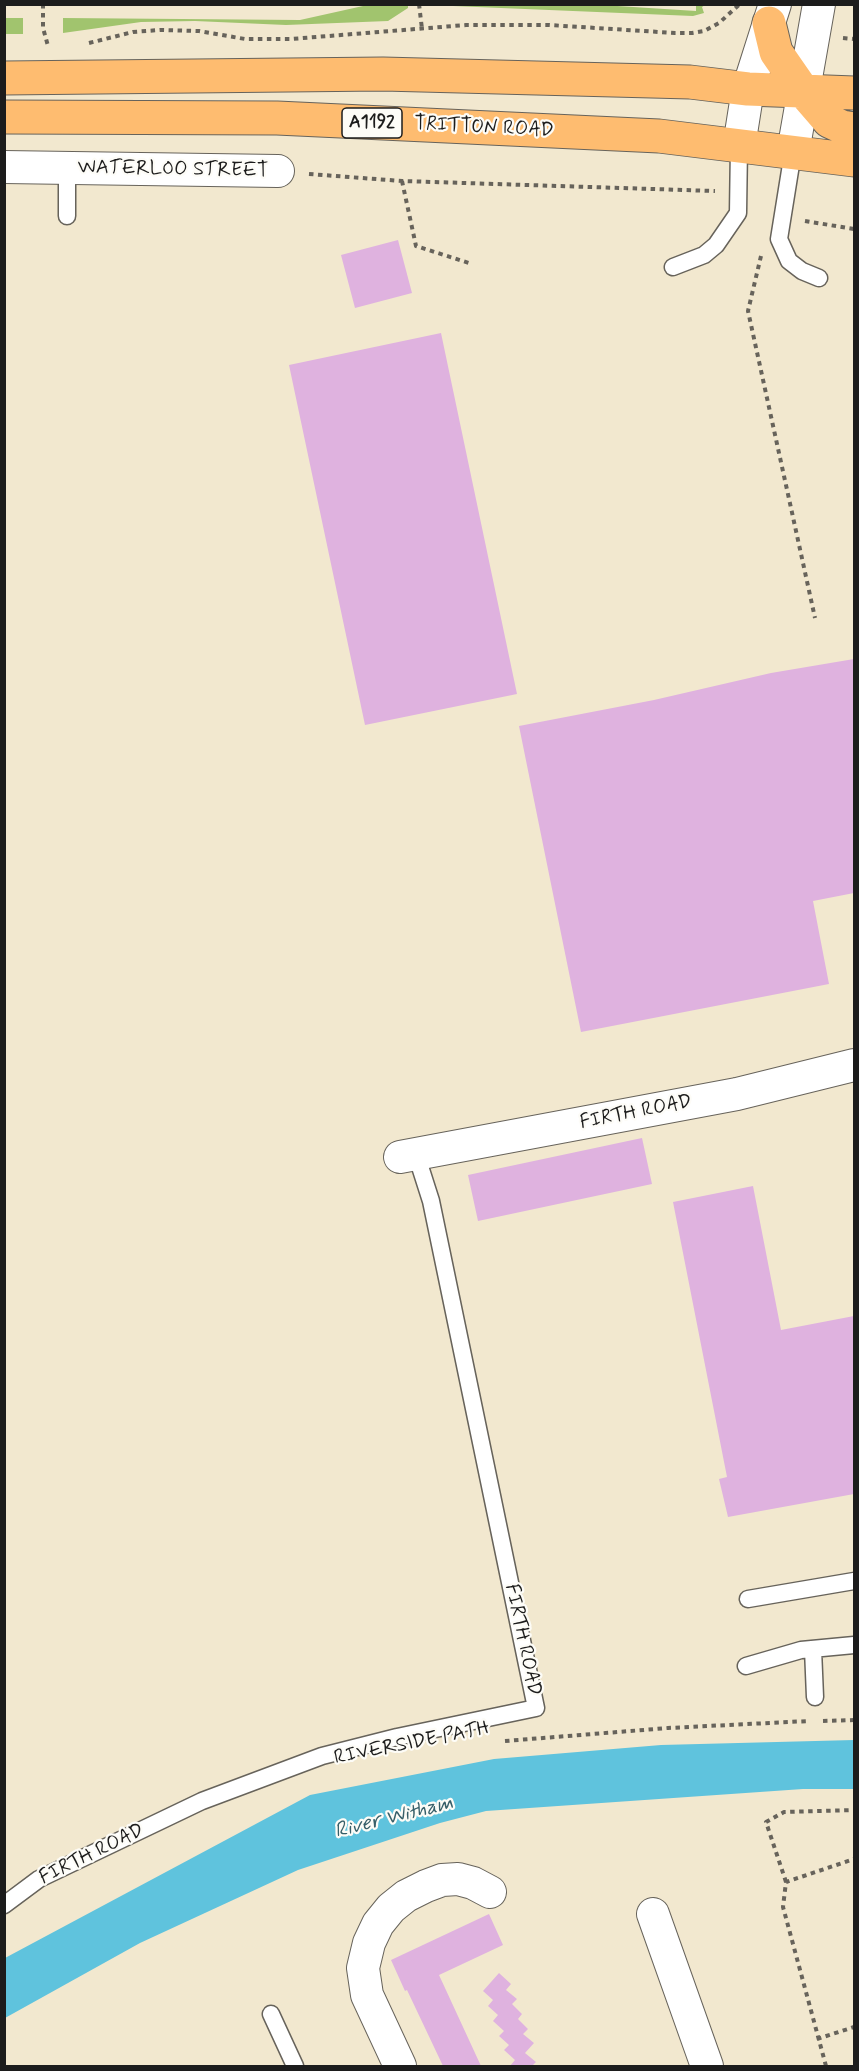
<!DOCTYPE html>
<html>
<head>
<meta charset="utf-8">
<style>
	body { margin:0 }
	#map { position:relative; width:859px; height:2071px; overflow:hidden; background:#f2e8cf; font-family:Mynerve,sans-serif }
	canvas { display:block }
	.frame { position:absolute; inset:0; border:6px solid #1c1c1c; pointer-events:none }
</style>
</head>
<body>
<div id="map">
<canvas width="859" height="2071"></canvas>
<div class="frame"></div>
</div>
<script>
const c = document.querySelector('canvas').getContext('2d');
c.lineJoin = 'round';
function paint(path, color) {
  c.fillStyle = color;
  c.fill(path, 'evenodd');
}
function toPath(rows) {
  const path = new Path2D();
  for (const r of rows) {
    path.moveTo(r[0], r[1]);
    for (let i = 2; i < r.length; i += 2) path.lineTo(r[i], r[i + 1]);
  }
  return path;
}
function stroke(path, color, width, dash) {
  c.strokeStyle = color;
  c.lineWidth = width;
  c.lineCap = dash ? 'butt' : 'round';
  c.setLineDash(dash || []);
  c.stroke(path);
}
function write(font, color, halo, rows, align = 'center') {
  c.font = font + ' Mynerve,sans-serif';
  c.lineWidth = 4.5;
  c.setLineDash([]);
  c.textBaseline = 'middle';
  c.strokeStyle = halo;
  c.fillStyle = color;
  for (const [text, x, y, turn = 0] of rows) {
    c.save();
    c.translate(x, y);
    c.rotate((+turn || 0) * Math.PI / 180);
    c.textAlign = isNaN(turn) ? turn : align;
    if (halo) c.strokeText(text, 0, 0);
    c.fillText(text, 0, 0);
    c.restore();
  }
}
paint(toPath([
	[372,4,408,5,408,8,388,21,286,25,195,21,141,22,63,33,63,18,300,20],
	[586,4,696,11,696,5,705,5,702,7,704,13,693,16,429,5],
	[5,18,23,18,23,34,5,34]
]), '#a1c46e');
paint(toPath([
	[854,1740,854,1789,803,1789,486,1811,440,1823,298,1870,140,1943,5,2018,5,1958,310,1795,494,1759,661,1745]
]), '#5fc3dd');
paint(toPath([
	[398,240,412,293,355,308,341,255],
	[441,333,517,694,365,725,289,365],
	[854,659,854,893,813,901,829,984,581,1032,519,726,654,700,771,673],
	[642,1138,652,1184,478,1221,468,1175],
	[753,1186,781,1330,854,1316,854,1494,728,1517,719,1479,727,1477,673,1202],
	[489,1914,503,1945,439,1975,481,2066,443,2066,407,1990,405,1991,391,1960],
	[499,1973,511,1984,506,1990,517,1999,512,2004,522,2014,518,2019,528,2029,523,2034,534,2043,525,2053,536,2062,532,2066,510,2066,515,2060,504,2050,509,2045,499,2036,504,2031,493,2021,498,2015,488,2006,493,2000,483,1991]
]), '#dfb2df');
const service = toPath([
	[793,152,779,239,789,261,802,271,819,278],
	[67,168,67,216],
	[673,267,704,255,716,245,738,213,739,146],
	[748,1599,854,1581],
	[813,1649,815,1697],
	[746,1666,801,1650,854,1645],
	[4,1905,39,1879,202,1801,322,1756,397,1737,536,1708,431,1201,416,1154],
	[271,2014,295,2066]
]);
const minor = toPath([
	[739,146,748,89,775,4],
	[793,152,819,4],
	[4,167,278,171],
	[400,1157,737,1094,854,1065],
	[653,1914,707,2066],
	[400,2066,367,1995,363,1968,369,1943,378,1924,391,1908,406,1896,426,1886,442,1880,458,1879,473,1883,490,1892]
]);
const primary = toPath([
	[769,23,776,52,803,91,829,121,842,127,854,129],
	[4,78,383,74,690,82,748,89,854,93],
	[4,117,277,118,659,136,854,160]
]);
stroke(service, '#67635b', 19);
stroke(minor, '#67635b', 34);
stroke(primary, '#67635b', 35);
stroke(toPath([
	[43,4,43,28,48,46],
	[419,4,422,29],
	[843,38,854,39],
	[89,43,133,32,160,30,199,31,245,39,291,39,466,25,549,25,675,33,692,33,704,31,719,23,740,4],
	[309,174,402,181,715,191],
	[402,181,416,246,469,263],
	[805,221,854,229],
	[761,256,748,311,815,618],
	[823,1721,854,1720],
	[505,1741,668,1728,809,1721],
	[786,1882,766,1822,784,1812,854,1810],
	[817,2039,854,2027],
	[826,2066,783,1907,786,1882,854,1859]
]), '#67635b', 4, [4.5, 4.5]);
stroke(service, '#fff', 16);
stroke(minor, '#fff', 32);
stroke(primary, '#febc70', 33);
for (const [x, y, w] of [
	[372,123,60]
]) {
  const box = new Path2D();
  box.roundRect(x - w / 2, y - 15, w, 30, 4.5);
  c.fillStyle = '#fdfcf7';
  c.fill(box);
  stroke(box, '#1c1c1c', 1.5);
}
write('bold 18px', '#1c1c1c', null, [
	["A1192",372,123]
]);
write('20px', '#1c1c1c', '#fdfcf7', [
	["TRITTON ROAD",484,128,3],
	["WATERLOO STREET",173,170,1],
	["FIRTH ROAD",636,1113,-11],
	["FIRTH ROAD",522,1640,78],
	["RIVERSIDE PATH",412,1744,-11],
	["FIRTH ROAD",92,1855,-26]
]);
write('italic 21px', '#375f69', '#fdfcf7', [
	["River Witham",394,1818,-14]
]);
</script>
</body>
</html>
